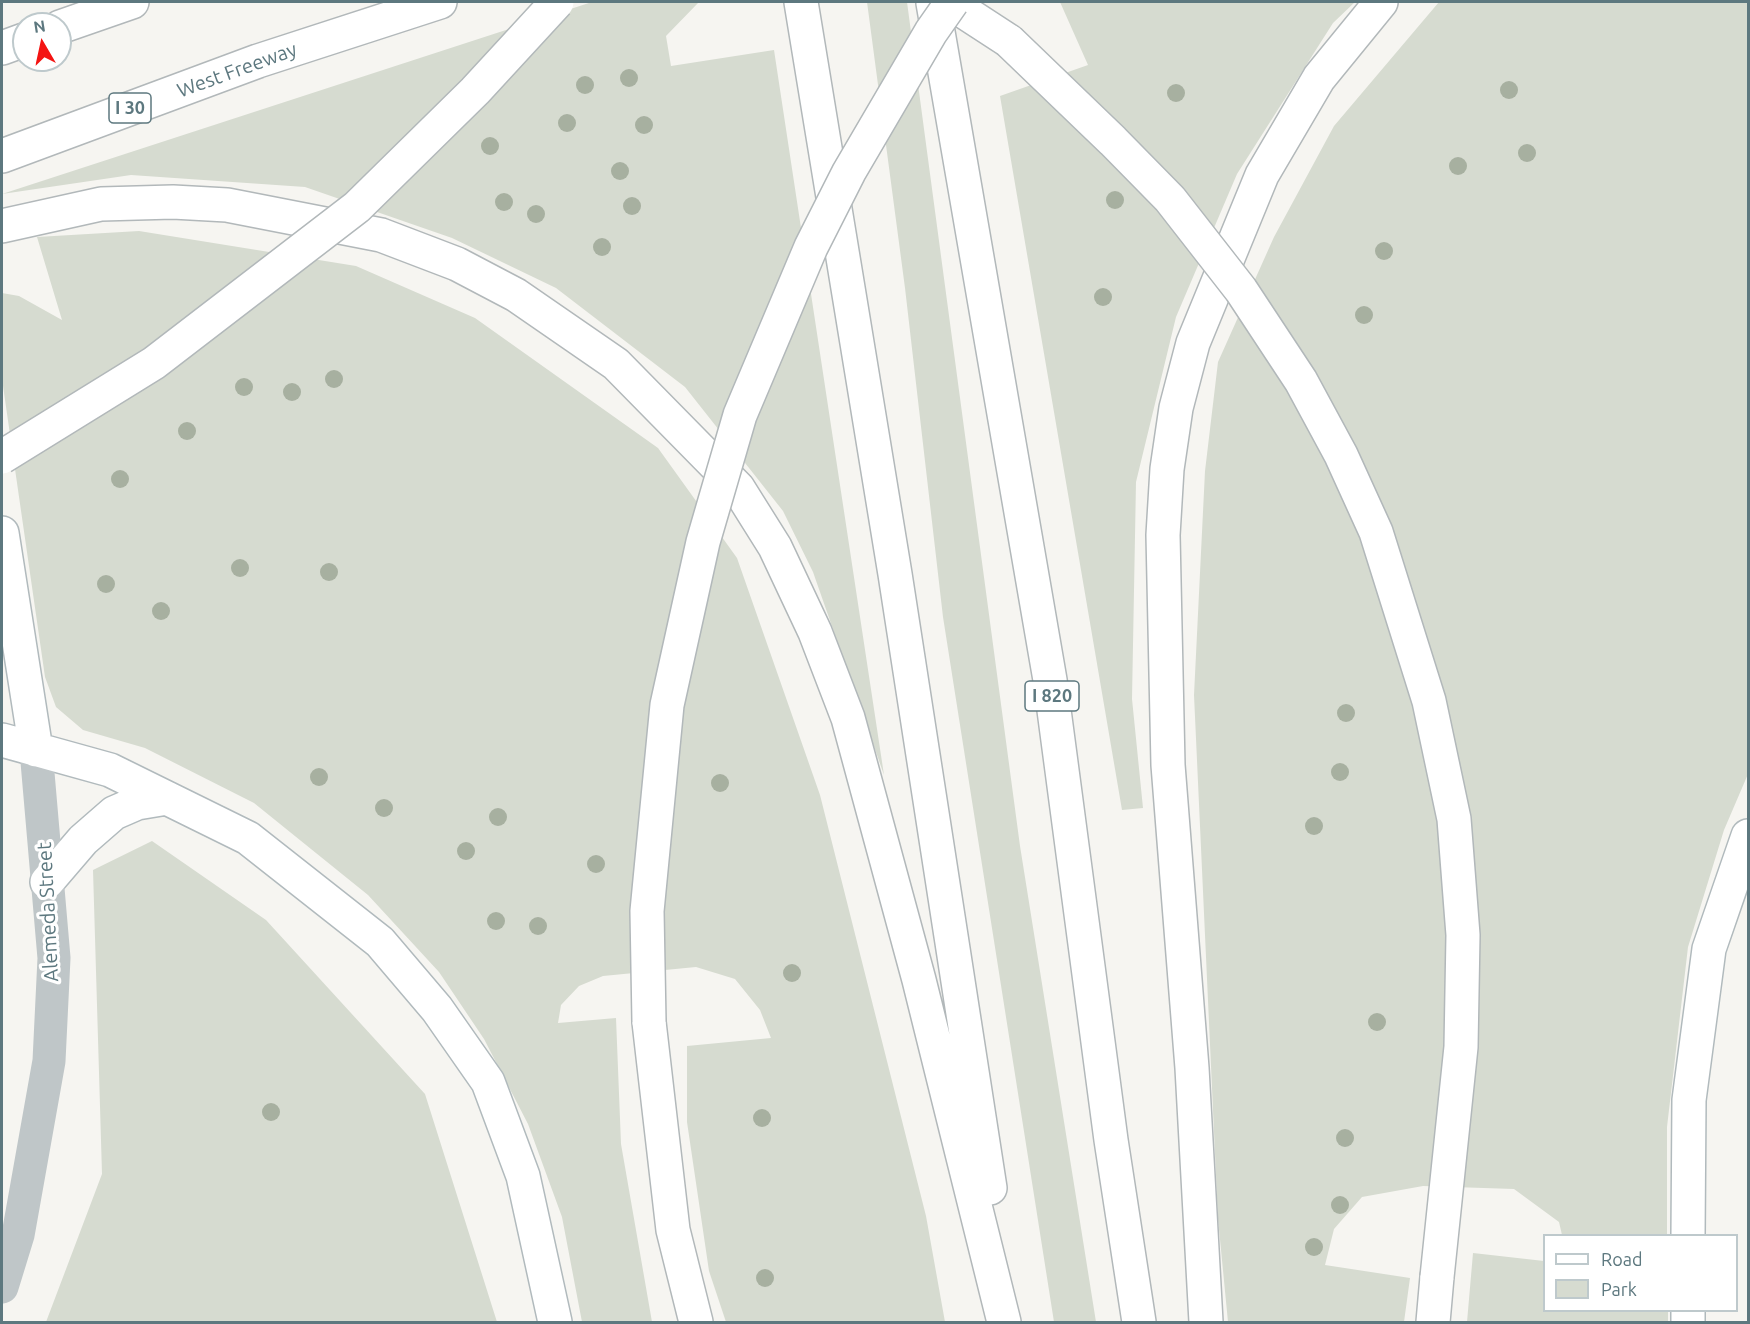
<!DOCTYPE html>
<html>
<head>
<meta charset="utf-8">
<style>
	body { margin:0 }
	#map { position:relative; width:1750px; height:1324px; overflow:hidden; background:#f6f5f1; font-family:Ubuntu,sans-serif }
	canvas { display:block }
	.frame { position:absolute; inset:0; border:3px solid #5d787f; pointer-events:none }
	.legend { position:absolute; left:1543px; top:1234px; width:195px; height:78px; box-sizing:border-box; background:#fff; border:2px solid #bec9cc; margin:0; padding:8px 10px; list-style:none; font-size:18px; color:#5d787f }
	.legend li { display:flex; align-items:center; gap:12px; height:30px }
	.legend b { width:30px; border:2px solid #bec9cc }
	.north { position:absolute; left:12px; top:12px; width:60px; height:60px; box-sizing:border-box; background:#fff; border:2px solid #bec9cc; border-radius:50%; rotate:351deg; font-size:16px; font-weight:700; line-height:24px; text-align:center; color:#5d787f }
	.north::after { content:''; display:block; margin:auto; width:21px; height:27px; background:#f41412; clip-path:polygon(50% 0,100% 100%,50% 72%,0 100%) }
</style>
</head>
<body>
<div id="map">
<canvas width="1750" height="1324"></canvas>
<div class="frame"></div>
<ul class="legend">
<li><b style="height:8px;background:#fff"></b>Road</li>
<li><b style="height:16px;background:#d6dbd0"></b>Park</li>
</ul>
<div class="north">N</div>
</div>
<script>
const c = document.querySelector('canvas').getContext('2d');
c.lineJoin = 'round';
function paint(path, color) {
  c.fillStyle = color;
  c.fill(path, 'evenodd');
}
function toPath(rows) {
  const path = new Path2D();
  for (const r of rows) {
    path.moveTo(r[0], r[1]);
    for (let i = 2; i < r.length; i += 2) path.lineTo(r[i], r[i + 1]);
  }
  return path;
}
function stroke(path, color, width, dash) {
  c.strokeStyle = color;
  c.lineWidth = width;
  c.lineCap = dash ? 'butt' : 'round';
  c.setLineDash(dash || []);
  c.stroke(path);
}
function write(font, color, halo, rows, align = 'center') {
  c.font = font + ' Ubuntu,sans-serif';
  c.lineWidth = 6;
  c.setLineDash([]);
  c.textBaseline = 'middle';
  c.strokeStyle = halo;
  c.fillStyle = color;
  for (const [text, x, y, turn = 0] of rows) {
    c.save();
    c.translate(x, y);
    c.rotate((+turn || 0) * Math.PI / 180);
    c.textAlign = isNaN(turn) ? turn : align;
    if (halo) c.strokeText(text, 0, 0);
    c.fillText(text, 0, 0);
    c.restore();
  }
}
paint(toPath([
	[592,2,699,2,666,36,671,66,774,50,884,775,813,572,783,511,685,387,556,288,452,238,305,187,131,175,2,194],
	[867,2,907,2,1020,846,1096,1322,1054,1322,943,617,905,288],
	[1060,2,1355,2,1333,23,1237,174,1176,317,1136,482,1132,699,1143,808,1122,810,1000,96,1088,65],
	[1439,2,1748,2,1748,774,1724,830,1688,947,1667,1127,1667,1235,1562,1235,1559,1222,1514,1189,1423,1186,1362,1197,1334,1229,1325,1265,1410,1278,1404,1322,1228,1322,1218,1219,1194,695,1205,471,1218,362,1274,237,1334,126],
	[139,231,356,266,475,318,658,448,737,558,820,795,926,1216,945,1322,726,1322,709,1271,687,1122,687,1046,771,1038,760,1010,735,979,696,967,603,976,579,986,561,1005,558,1023,616,1018,621,1144,652,1322,582,1322,562,1217,528,1124,484,1039,439,972,368,895,254,803,145,748,83,730,56,707,45,677,2,379,2,293,19,296,62,320,37,237],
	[152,841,266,920,425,1094,497,1322,46,1322,102,1174,93,870],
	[1473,1253,1544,1261,1544,1310,1668,1311,1668,1322,1467,1322]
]), '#d6dbd0');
const secondary = toPath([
	[2,533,36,750],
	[2,740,110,770,248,838,380,942,437,1009,488,1082,523,1176,555,1322],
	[47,882,83,840,114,813,137,803,167,798],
	[1688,1236,1689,1100,1709,949,1748,836],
	[1688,1322,1688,1310]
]);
const motorway = toPath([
	[801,2,895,574,990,1188],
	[949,2,1009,41],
	[933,3,1050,680,1111,1140,1139,1322],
	[60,27,132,2],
	[2,48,24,40],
	[2,156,258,61,440,2],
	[2,226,101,204,173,202,227,205,381,235,457,264,516,295,616,364,738,488,775,547,815,632,848,718,919,980,1004,1322],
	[649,1022,673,1230,696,1322],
	[1206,1322,1192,1068,1168,765,1163,535,1167,469,1176,408,1193,343,1262,175,1319,78,1381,2],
	[1433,1322,1437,1277]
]);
stroke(secondary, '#b1babd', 36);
stroke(motorway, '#b2b8ba', 36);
stroke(toPath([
	[2,1287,18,1235,49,1061,54,958,36,750]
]), '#bfc6c8', 33);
stroke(secondary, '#fff', 33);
stroke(motorway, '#fff', 33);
const motorwayBridge = toPath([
	[1009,41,1113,141,1170,199,1241,290,1301,381,1341,455,1376,532,1429,701,1454,819,1463,935,1461,1047,1437,1277],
	[2,457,154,363,357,207,475,91,557,2],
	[649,1022,647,911,667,705,703,542,740,415,811,247,849,172,931,32,952,2]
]);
stroke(motorwayBridge, '#b2b8ba', 36, []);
stroke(motorwayBridge, '#fff', 33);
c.fillStyle = '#a7b0a0';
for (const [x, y] of [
	[629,78],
	[585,85],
	[1509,90],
	[1176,93],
	[567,123],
	[644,125],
	[490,146],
	[1527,153],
	[1458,166],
	[620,171],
	[1115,200],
	[504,202],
	[632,206],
	[536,214],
	[602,247],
	[1384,251],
	[1103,297],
	[1364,315],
	[334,379],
	[244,387],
	[292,392],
	[187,431],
	[120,479],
	[240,568],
	[329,572],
	[106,584],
	[161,611],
	[1346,713],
	[1340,772],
	[319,777],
	[720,783],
	[384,808],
	[498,817],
	[1314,826],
	[466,851],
	[596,864],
	[496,921],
	[538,926],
	[792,973],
	[1377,1022],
	[271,1112],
	[762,1118],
	[1345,1138],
	[1340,1205],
	[1314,1247],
	[765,1278]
]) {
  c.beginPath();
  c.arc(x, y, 9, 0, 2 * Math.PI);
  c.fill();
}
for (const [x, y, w] of [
	[130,108,42],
	[1052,696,54]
]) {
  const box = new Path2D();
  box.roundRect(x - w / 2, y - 15, w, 30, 4.5);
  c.fillStyle = '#fff';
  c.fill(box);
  stroke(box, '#5d787f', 1.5);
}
write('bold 18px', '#5d787f', null, [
	["I 30",130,108],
	["I 820",1052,696]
]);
write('20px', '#5d787f', '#fff', [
	["West Freeway",237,70,-20],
	["Alemeda Street",48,912,-93]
]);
</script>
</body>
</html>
